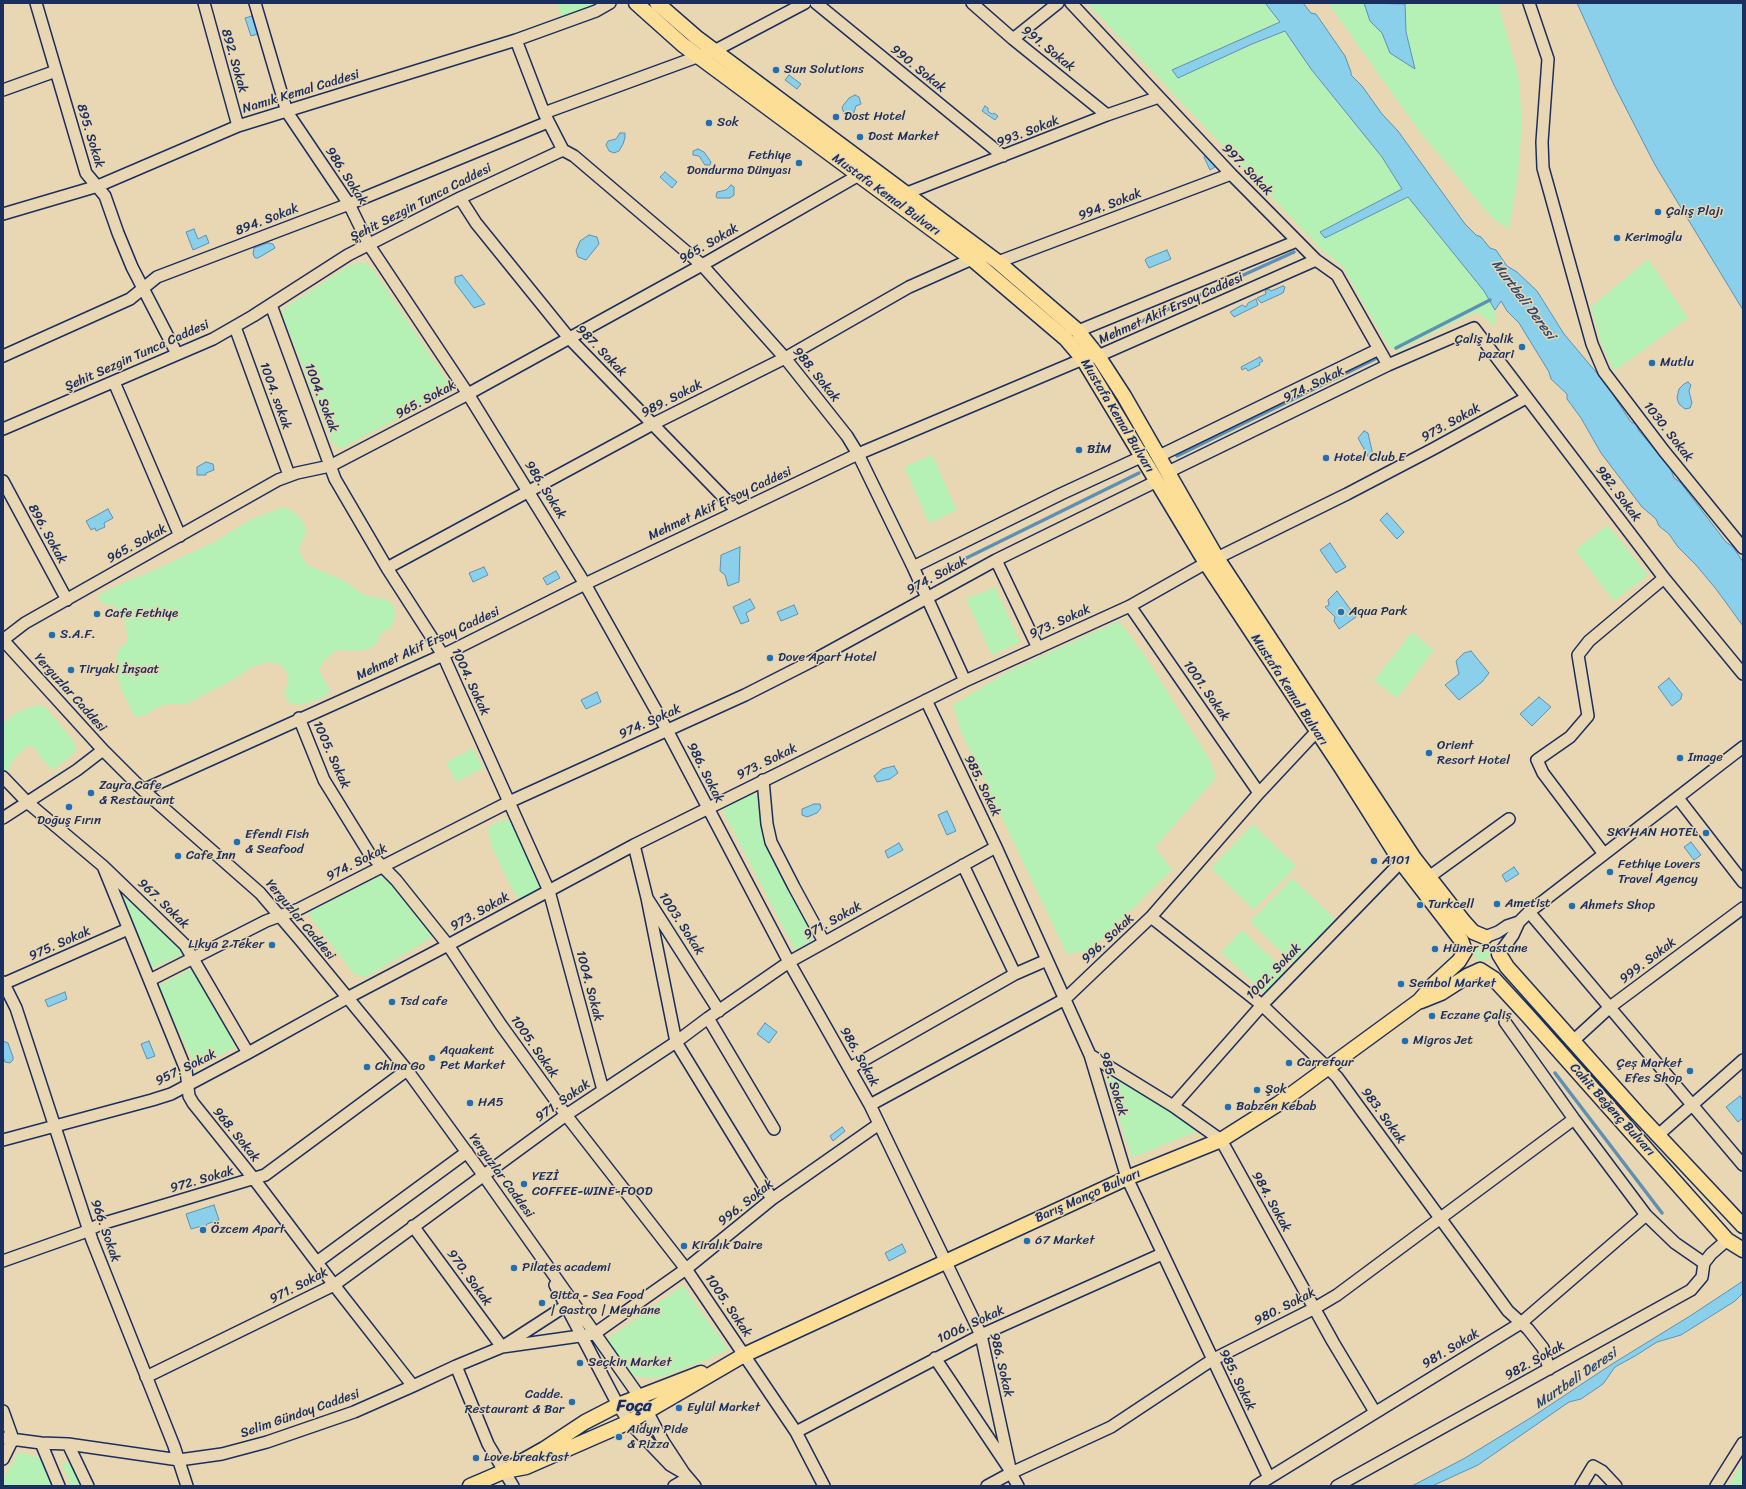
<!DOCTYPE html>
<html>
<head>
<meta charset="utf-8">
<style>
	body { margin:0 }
	#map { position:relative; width:1746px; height:1489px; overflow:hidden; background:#e9d7b4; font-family:Sriracha,sans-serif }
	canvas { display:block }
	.frame { position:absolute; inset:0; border:4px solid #1b2f5e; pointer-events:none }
</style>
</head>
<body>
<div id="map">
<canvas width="1746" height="1489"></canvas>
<div class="frame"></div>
</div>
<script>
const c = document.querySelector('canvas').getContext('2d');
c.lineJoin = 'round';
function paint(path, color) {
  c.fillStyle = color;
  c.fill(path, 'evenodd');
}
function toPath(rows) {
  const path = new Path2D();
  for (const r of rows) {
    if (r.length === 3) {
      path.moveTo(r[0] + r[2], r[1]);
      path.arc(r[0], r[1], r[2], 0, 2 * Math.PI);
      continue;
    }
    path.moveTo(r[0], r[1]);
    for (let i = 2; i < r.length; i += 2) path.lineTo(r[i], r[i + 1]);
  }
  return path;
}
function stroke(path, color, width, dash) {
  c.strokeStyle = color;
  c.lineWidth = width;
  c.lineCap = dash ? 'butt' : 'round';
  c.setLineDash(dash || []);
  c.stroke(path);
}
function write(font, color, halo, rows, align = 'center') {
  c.font = font + ' Sriracha,sans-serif';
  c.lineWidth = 3;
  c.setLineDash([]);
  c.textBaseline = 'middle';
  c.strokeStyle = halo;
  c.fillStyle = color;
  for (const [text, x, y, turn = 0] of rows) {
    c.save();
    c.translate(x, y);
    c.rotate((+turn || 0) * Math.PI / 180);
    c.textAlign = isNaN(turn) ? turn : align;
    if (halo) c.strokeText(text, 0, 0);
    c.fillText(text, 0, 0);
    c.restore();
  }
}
paint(toPath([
	[557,3,602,3,562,18],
	[1087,3,1265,3,1280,22,1172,70,1178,77,1285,31,1311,69,1382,157,1403,189,1320,232,1325,238,1408,197,1484,291,1495,310,1496,326,1488,321,1481,314,1473,313,1399,350,1393,350,1387,344,1343,267,1322,250],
	[1328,3,1364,3,1370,21,1382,33,1390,53,1415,68,1406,32,1405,4,1403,3,1498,3,1518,75,1522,118,1518,176,1509,229,1492,218,1420,132],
	[1648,259,1688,318,1614,371,1602,345,1591,307],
	[364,262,373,269,447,381,449,386,447,391,444,394,342,448,336,446,332,442,283,316,283,309,350,265],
	[932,455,957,510,929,523,904,467],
	[283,507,291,510,302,520,306,528,305,536,301,543,299,551,307,565,345,581,364,595,388,600,394,606,395,614,394,621,390,629,382,632,374,647,359,651,342,650,334,652,328,657,322,663,319,670,330,690,325,696,317,700,300,705,292,704,286,699,285,690,288,683,287,675,284,668,277,663,268,662,252,667,231,681,186,704,168,704,160,706,146,715,137,717,133,714,121,688,116,670,117,654,120,647,127,642,127,633,124,618,120,610,112,605,104,604,97,598,103,592,127,581,150,572,214,542,250,520],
	[1608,525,1648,575,1614,601,1575,550],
	[995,587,1020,642,992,655,966,599],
	[1119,621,1143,653,1210,760,1216,778,1155,847,1172,870,1090,950,1067,954,961,732,953,705,1009,671],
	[1412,632,1434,650,1397,698,1374,680],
	[37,705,43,706,48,710,75,743,76,749,73,754,53,770,41,758,34,747,30,746,25,748,11,763,9,770,3,771,3,723,17,712],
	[473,748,483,768,456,782,446,762],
	[756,792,761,828,769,851,816,938,795,950,722,809],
	[506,819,512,824,542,879,542,888,537,895,527,899,520,899,512,889,491,845,488,828,496,823],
	[1253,824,1296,866,1254,910,1211,868],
	[382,875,385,875,393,881,431,933,431,936,428,940,368,976,363,977,353,973,308,914,309,912],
	[1292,878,1335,919,1293,963,1250,922],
	[121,894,187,953,152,968],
	[1242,930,1286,971,1264,993,1221,952],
	[1482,953,8],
	[193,968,236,1047,196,1068,158,986],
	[1103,1069,1200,1130,1132,1158],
	[683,1285,728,1349,709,1359,662,1377,647,1378,633,1375,625,1367,608,1339],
	[19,1452,42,1458,53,1486,3,1486,3,1479],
	[71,1460,83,1486,71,1486,62,1464],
	[1743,1461,1743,1486,1729,1486]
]), '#b5f0b4');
const water = toPath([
	[1265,3,1303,3,1311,13,1316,14,1345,56,1351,72,1351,75,1362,86,1382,114,1398,131,1465,224,1476,235,1481,237,1490,248,1496,250,1507,266,1517,272,1537,291,1564,334,1606,384,1631,422,1636,424,1639,431,1670,467,1674,478,1680,482,1726,542,1733,547,1743,562,1743,626,1716,589,1696,565,1678,547,1669,534,1659,526,1656,519,1642,507,1601,453,1581,418,1567,399,1567,394,1551,379,1549,372,1519,323,1507,311,1501,301,1495,310,1484,291,1408,197,1325,238,1320,232,1402,189,1382,157,1311,69,1285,31,1252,44,1178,78,1172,70,1280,22,1265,3],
	[1364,3,1405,4,1406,32,1415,69,1390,53,1382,33,1370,21,1364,3],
	[1577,3,1743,3,1743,310,1655,165,1614,85,1577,3],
	[252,16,258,34,251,36,245,18,252,16],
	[789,75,801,84,797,89,785,80,789,75],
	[855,95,859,97,861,104,856,106,853,115,846,115,843,111,842,107,849,98,855,95],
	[985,106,988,108,988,111,990,113,993,114,994,113,998,116,995,120,982,111,985,106],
	[620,133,625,133,625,138,623,144,619,151,614,153,609,151,606,145,608,141,616,139,620,133],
	[698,149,704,152,711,162,710,165,705,165,699,156,693,155,693,151,698,149],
	[1208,154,1218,165,1210,170,1204,157,1208,154],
	[665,172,677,182,672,188,660,177,665,172],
	[731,185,734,187,734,195,730,198,717,198,716,196,717,192,726,190,731,185],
	[194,229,198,239,206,235,209,243,193,250,186,232,194,229],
	[589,235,597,237,599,244,586,260,578,257,576,251,580,241,589,235],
	[268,243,273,244,275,248,258,258,255,258,253,254,254,248,268,243],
	[1167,250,1171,259,1149,268,1145,260,1147,258,1167,250],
	[462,275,485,304,474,308,455,283,455,277,462,275],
	[1283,286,1285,287,1283,293,1261,303,1257,298,1266,294,1265,291,1269,289,1271,291,1283,286],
	[1256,299,1258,305,1234,317,1230,312,1242,305,1246,307,1248,303,1256,299],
	[1260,357,1263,361,1259,363,1260,365,1248,371,1246,368,1242,370,1241,367,1260,357],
	[1688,382,1691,385,1689,391,1692,403,1690,408,1685,409,1679,404,1677,398,1679,389,1684,384,1688,382],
	[1364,431,1368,433,1373,455,1369,458,1358,438,1364,431],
	[206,462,213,464,214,470,206,473,206,475,197,475,197,467,206,462],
	[108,509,113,518,104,523,105,527,96,531,95,528,91,530,86,521,108,509],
	[1387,513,1404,532,1397,539,1380,520,1387,513],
	[1330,543,1346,567,1336,573,1320,550,1330,543],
	[740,547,739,582,728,586,725,575,720,571,721,555,740,547],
	[484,567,488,575,473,582,469,573,484,567],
	[556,571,560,578,547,585,543,578,556,571],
	[1337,591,1356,617,1339,629,1334,621,1335,617,1325,607,1329,605,1328,600,1337,591],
	[750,599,755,608,746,613,749,621,741,624,733,607,750,599],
	[794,605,798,614,781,621,777,612,794,605],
	[1471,651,1489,673,1482,682,1459,700,1445,685,1459,674,1456,661,1464,653,1471,651],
	[1669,678,1682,694,1681,699,1672,706,1658,687,1669,678],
	[597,692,601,702,586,709,581,700,597,692],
	[1539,697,1551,707,1532,726,1520,714,1539,697],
	[894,766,898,773,890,779,877,782,874,776,882,769,894,766],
	[814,804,820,804,821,808,817,813,807,817,802,815,802,809,814,804],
	[947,811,956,831,947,835,938,815,947,811],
	[1691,842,1701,855,1694,860,1684,847,1691,842],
	[899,843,903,850,888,858,885,851,899,843],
	[1514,867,1519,874,1506,882,1502,875,1514,867],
	[65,992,67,999,48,1007,45,1000,65,992],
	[765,1023,777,1032,769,1043,757,1034,765,1023],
	[3,1041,8,1043,13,1057,13,1060,10,1063,5,1062,3,1057,3,1041],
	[149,1041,155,1056,147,1059,141,1044,149,1041],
	[1740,1096,1743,1100,1743,1118,1738,1122,1726,1107,1740,1096],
	[842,1127,845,1131,833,1141,830,1136,842,1127],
	[214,1205,219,1220,207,1224,205,1227,202,1226,191,1229,186,1214,214,1205],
	[902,1244,906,1252,889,1261,885,1253,902,1244],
	[1743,1281,1743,1293,1735,1301,1681,1335,1657,1342,1635,1356,1615,1367,1603,1384,1581,1399,1569,1402,1478,1465,1432,1486,1412,1486,1465,1458,1532,1417,1612,1364,1690,1316,1743,1281]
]);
paint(water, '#8ad0eb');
stroke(water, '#5e90b3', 1);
stroke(toPath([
	[1107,337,1294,252],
	[1396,348,1490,300],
	[1177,456,1379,357],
	[936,573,1139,473],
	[1555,1073,1662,1213]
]), '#5e90b3', 3.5);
const minor = toPath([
	[36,3,86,173,105,196,118,233,132,267,177,354],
	[204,3,238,126],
	[255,3,287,112,349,204,369,245,468,394,585,584,667,730,789,962,870,1105,981,1335,1011,1473,1018,1486],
	[816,3,1003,156],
	[972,3,1013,39,1107,115],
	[1071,3,1231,174,1316,260,1337,275,1388,365],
	[1529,3,1548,59,1542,142,1543,168,1592,344,1604,372,1664,451,1743,548],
	[1013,39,1058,3],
	[516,40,544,113],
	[3,90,56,71],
	[563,150,574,156,702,265,785,358,847,436,858,454,913,567,965,681],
	[563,150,544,113,716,50,805,3],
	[907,193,1107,115,1159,97],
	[460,198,476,223,569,338,737,511],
	[3,214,98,186,238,126,516,40,596,11,610,3],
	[998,262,1231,174],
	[271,305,335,479,387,568,443,655,549,891,603,1090],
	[235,327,289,475],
	[1079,338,1078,331,1297,241],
	[3,356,130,299,157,277,349,204,548,122],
	[114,382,180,536],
	[3,429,213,339,253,316,348,255,460,198,563,150],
	[1159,456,1379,349],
	[1168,472,1388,365,1474,328,1664,578,1743,674],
	[3,481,67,600],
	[1217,558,1347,494,1433,449,1526,398],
	[996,560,1038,648],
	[913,567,1061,494,1143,456],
	[387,568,653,424,785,358,909,287,972,259],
	[1130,606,1259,793],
	[3,640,103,750,143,790,260,893,301,941,407,1070,484,1176,639,1396,663,1441,684,1473,695,1486],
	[3,640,25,623,278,480,297,473,330,466,468,394,702,265,859,175],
	[926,700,996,847,1090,1055,1127,1178,1269,1478],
	[299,718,324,780,369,853,396,880,448,945,501,1025,566,1115,686,1269,796,1432,824,1486],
	[3,777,27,802,103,866,185,945,248,1053],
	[763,780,767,824,771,842,794,887,824,942],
	[143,790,443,655,585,584,858,454,1083,359,1098,356,1316,260],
	[1678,798,1743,882],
	[3,818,77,770,103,750],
	[634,845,647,898,719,1011],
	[1604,854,1543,773,1537,760,1570,737,1588,716,1578,655,1589,641,1664,578],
	[963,865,1015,974],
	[103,866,186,1070,189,1096,193,1103,254,1179,334,1285,413,1386],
	[1429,877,1509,819],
	[647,898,676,1042,772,1199],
	[1529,912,1743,1165],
	[1151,917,1262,1005,1337,1077,1508,1311,1528,1329,1543,1348,1549,1369],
	[1485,937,1498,932,1507,926,1519,922],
	[1499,954,1513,935,1519,922,1529,912,1743,747],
	[150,980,266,921,299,909,509,802,745,695,812,661,996,560,1157,481],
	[3,982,16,1008,92,1240,174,1446,187,1486],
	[3,984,128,929],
	[708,1018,774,1129],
	[1505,1022,1574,1119,1646,1215,1675,1243,1704,1263],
	[1573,1041,1610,1007,1743,908],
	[1090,1055,1173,1106,1221,1140,1333,1342,1375,1412],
	[850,1068,1015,974,1047,960],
	[870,1105,1065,999,1151,917,1259,793,1316,732],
	[1173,1106,1262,1005,1401,862],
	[1657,1136,1743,1060],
	[3,1140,152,1100,171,1094,248,1053,347,998,448,945,634,845,965,681,1130,606,1206,563],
	[413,1226,502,1347,570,1303],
	[3,1261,82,1233,101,1224,265,1175,407,1070],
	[317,1262,467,1152],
	[555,1285,618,1405,629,1422,670,1465,682,1472],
	[935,1358,1008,1467],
	[456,1366,488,1444,513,1486],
	[146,1377,334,1285,566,1115,676,1042,708,1018,789,962,996,847],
	[3,1411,13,1439,3,1459],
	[796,1432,981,1335,1162,1254],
	[3,1438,41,1443,68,1444,179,1460,222,1454,267,1442,354,1412,413,1386,456,1366,502,1347,594,1334,686,1269,772,1199,879,1124],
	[41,1443,59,1486],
	[68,1444,88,1486],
	[674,1486,688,1478],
	[987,1486,1011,1473,1111,1427,1212,1360,1315,1308,1337,1295,1574,1119],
	[1256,1486,1521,1323,1646,1215],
	[1337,1486,1691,1290,1702,1277,1704,1263,1711,1254,1727,1240],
	[1581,1486,1593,1466,1602,1471,1616,1486],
	[1716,1486,1743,1443]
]);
const major = toPath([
	[636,3,683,45,972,259,1066,339,1083,359,1206,563,1341,767,1401,862,1461,940,1465,951],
	[657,3,696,37,998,262,1078,331,1098,356,1124,396,1217,558,1414,858,1464,922,1473,932,1485,937],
	[1499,954,1507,967,1638,1114,1743,1226],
	[1480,970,1494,979,1528,1016,1727,1240,1743,1250],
	[1421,1001,1441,993,1469,975,1480,970],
	[505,1471,526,1467,629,1422,744,1355,1127,1178,1221,1140,1278,1104,1419,1001,1434,984,1459,961,1465,951],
	[470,1486,505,1471,544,1449,585,1422,618,1405,701,1373]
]);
stroke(minor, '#1b2f5e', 14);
stroke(major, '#1b2f5e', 17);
stroke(minor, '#e9d7b4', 11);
stroke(major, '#fdde96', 14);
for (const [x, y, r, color] of [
	[776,70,4,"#1f6fb2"],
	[836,117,4,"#1f6fb2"],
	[709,123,4,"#1f6fb2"],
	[860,137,4,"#1f6fb2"],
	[799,163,4,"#1f6fb2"],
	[1658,212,4,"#1f6fb2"],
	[1617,238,4,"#1f6fb2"],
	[1522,347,4,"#1f6fb2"],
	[1652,363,4,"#1f6fb2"],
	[1079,450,4,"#1f6fb2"],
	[1326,458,4,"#1f6fb2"],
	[1341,612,4,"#1f6fb2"],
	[97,614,4,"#1f6fb2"],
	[52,635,4,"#1f6fb2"],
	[770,658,4,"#1f6fb2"],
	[71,670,4,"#1f6fb2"],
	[1429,753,4,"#1f6fb2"],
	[1680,758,4,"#1f6fb2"],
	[91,793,4,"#1f6fb2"],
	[69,807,4,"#1f6fb2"],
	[1706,833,4,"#1f6fb2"],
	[237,842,4,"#1f6fb2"],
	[178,856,4,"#1f6fb2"],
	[1374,861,4,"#1f6fb2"],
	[1610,872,4,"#1f6fb2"],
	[1497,904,4,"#1f6fb2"],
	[1420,905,4,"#1f6fb2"],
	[1572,906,4,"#1f6fb2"],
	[272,945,4,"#1f6fb2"],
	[1435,949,4,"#1f6fb2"],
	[1401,984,4,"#1f6fb2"],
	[392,1002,4,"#1f6fb2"],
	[1432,1016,4,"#1f6fb2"],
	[1405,1041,4,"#1f6fb2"],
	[432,1058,4,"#1f6fb2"],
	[1289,1063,4,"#1f6fb2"],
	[367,1067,4,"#1f6fb2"],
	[1690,1071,4,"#1f6fb2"],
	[1257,1090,4,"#1f6fb2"],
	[470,1103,4,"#1f6fb2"],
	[1228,1107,4,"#1f6fb2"],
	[524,1184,4,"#1f6fb2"],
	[203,1230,4,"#1f6fb2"],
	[1027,1241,4,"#1f6fb2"],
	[684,1246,4,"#1f6fb2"],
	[514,1268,4,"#1f6fb2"],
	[542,1303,4,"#1f6fb2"],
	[580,1363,4,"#1f6fb2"],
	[572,1402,4,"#1f6fb2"],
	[679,1408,4,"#1f6fb2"],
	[619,1437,4,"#1f6fb2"],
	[476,1458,4,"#1f6fb2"]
]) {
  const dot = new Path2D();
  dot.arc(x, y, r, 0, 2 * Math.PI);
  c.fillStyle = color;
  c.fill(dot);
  stroke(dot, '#e9d7b4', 1.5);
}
write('13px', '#1b2f5e', '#e9d7b4', [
	["991. Sokak",1048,49,39],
	["892. Sokak",234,61,74],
	["990. Sokak",918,69,39],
	["Namık Kemal Caddesi",301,92,-17],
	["993. Sokak",1028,132,-21],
	["895. Sokak",90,136,73],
	["997. Sokak",1247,170,46],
	["986. Sokak",346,176,57],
	["Mustafa Kemal Bulvarı",886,195,36],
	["Şehit Sezgin Tunca Caddesi",421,203,-27],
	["994. Sokak",1110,205,-21],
	["894. Sokak",267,220,-21],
	["965. Sokak",709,244,-30],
	["Mehmet Akif Ersoy Caddesi",1171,309,-24],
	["987. Sokak",601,351,46],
	["Şehit Sezgin Tunca Caddesi",137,356,-24],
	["988. Sokak",816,375,51],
	["974. Sokak",1314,385,-26],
	["1004. sokak",275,396,70],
	["1004. Sokak",321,398,69],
	["989. Sokak",672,399,-27],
	["965. Sokak",426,400,-28],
	["Mustafa Kemal Bulvarı",1117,416,59],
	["973. Sokak",1451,423,-29],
	["1030. Sokak",1668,432,52],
	["986. Sokak",545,490,58],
	["982. Sokak",1618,494,53],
	["Mehmet Akif Ersoy Caddesi",720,504,-25],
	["896. Sokak",47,534,61],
	["965. Sokak",137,544,-29],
	["974. Sokak",937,576,-28],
	["973. Sokak",1060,622,-24],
	["Mehmet Akif Ersoy Caddesi",428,644,-25],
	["1004. Sokak",470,682,65],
	["Mustafa Kemal Bulvarı",1289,690,57],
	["1001. Sokak",1206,691,55],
	["Yerguzlar Caddesi",70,693,48],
	["974. Sokak",650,722,-24],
	["1005. Sokak",331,755,66],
	["973. Sokak",767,762,-26],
	["986. Sokak",705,773,63],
	["985. Sokak",982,786,64],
	["974. Sokak",357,863,-27],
	["967. Sokak",163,904,44],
	["973. Sokak",480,912,-29],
	["Yerguzlar Caddesi",300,920,50],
	["971. Sokak",833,921,-29],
	["1003. Sokak",681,924,57],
	["996. Sokak",1108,939,-43],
	["975. Sokak",60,944,-24],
	["999. Sokak",1648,961,-37],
	["1002. Sokak",1274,972,-46],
	["1004. Sokak",589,986,75],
	["1005. Sokak",534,1047,55],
	["986. Sokak",859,1057,61],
	["957. Sokak",186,1068,-26],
	["985. Sokak",1113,1084,73],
	["971. Sokak",563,1101,-35],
	["Cahit Beğenç Bulvarı",1612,1110,48],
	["983. Sokak",1383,1116,54],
	["968. Sokak",236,1135,51],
	["Yerguzlar Caddesi",501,1176,54],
	["972. Sokak",202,1180,-16],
	["Barış Manço Bulvarı",1088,1196,-24],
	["984. Sokak",1271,1202,61],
	["996. Sokak",746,1203,-38],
	["966. Sokak",105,1231,71],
	["970. Sokak",469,1278,54],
	["971. Sokak",299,1286,-27],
	["1005. Sokak",728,1306,56],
	["980. Sokak",1285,1307,-27],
	["1006. Sokak",971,1325,-25],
	["981. Sokak",1451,1349,-31],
	["982. Sokak",1535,1361,-29],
	["986. Sokak",1001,1365,77],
	["985. Sokak",1237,1380,64],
	["Selim Günday Caddesi",300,1414,-19]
]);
write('13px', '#1b2f5e', '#e9d7b4', [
	["Sun Solutions",784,70],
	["Dost Hotel",844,117],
	["Sok",717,123],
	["Dost Market",868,137],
	["Fethiye",791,156,"right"],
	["Dondurma Dünyası",791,171,"right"],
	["Çalış Plajı",1666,212],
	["Kerimoğlu",1625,238],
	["Çaliş balik",1514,340,"right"],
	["pazari",1514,355,"right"],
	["Mutlu",1660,363],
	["BİM",1087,450],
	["Hotel Club E",1334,458],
	["Aqua Park",1349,612],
	["Cafe Fethiye",105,614],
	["S.A.F.",60,635],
	["Dove Apart Hotel",778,658],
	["Tiryaki İnşaat",79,670],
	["Orient",1437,746],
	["Resort Hotel",1437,761],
	["Image",1688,758],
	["Zayra Cafe",99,786],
	["& Restaurant",99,801],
	["Doğuş Fırın",69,821,"center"],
	["SKYHAN HOTEL",1698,833,"right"],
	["Efendi Fish",245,835],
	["& Seafood",245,850],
	["Cafe Inn",186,856],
	["A101",1382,861],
	["Fethiye Lovers",1618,865],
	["Travel Agency",1618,880],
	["Ametist",1505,904],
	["Turkcell",1428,905],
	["Ahmets Shop",1580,906],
	["Likya 2 Teker",264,945,"right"],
	["Hüner Pastane",1443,949],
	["Sembol Market",1409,984],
	["Tsd cafe",400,1002],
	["Eczane Çaliș",1440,1016],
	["Migros Jet",1413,1041],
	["Aquakent",440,1051],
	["Pet Market",440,1066],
	["Carrefour",1297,1063],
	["Çeș Market",1682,1064,"right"],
	["Efes Shop",1682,1079,"right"],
	["China Go",375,1067],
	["Şok",1265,1090],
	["HA5",478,1103],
	["Babzen Kebab",1236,1107],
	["YEZİ",532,1177],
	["COFFEE-WINE-FOOD",532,1192],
	["Özcem Apart",211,1230],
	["67 Market",1035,1241],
	["Kiralık Daire",692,1246],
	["Pilates academi",522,1268],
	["Gitta - Sea Food",550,1296],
	["| Gastro | Meyhane",550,1311],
	["Seçkin Market",588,1363],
	["Cadde.",564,1395,"right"],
	["Restaurant & Bar",564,1410,"right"],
	["Eylül Market",687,1408],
	["Aidyn Pide",627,1430],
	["& Pizza",627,1445],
	["Love breakfast",484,1458]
], 'left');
write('italic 14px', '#2c4773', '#e9d7b4', [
	["Murtbeli Deresi",1523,300,53],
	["Murtbeli Deresi",1576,1379,-34]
]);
write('bold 17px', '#1b2f5e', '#e9d7b4', [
	["Foça",634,1407]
]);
</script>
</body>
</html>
